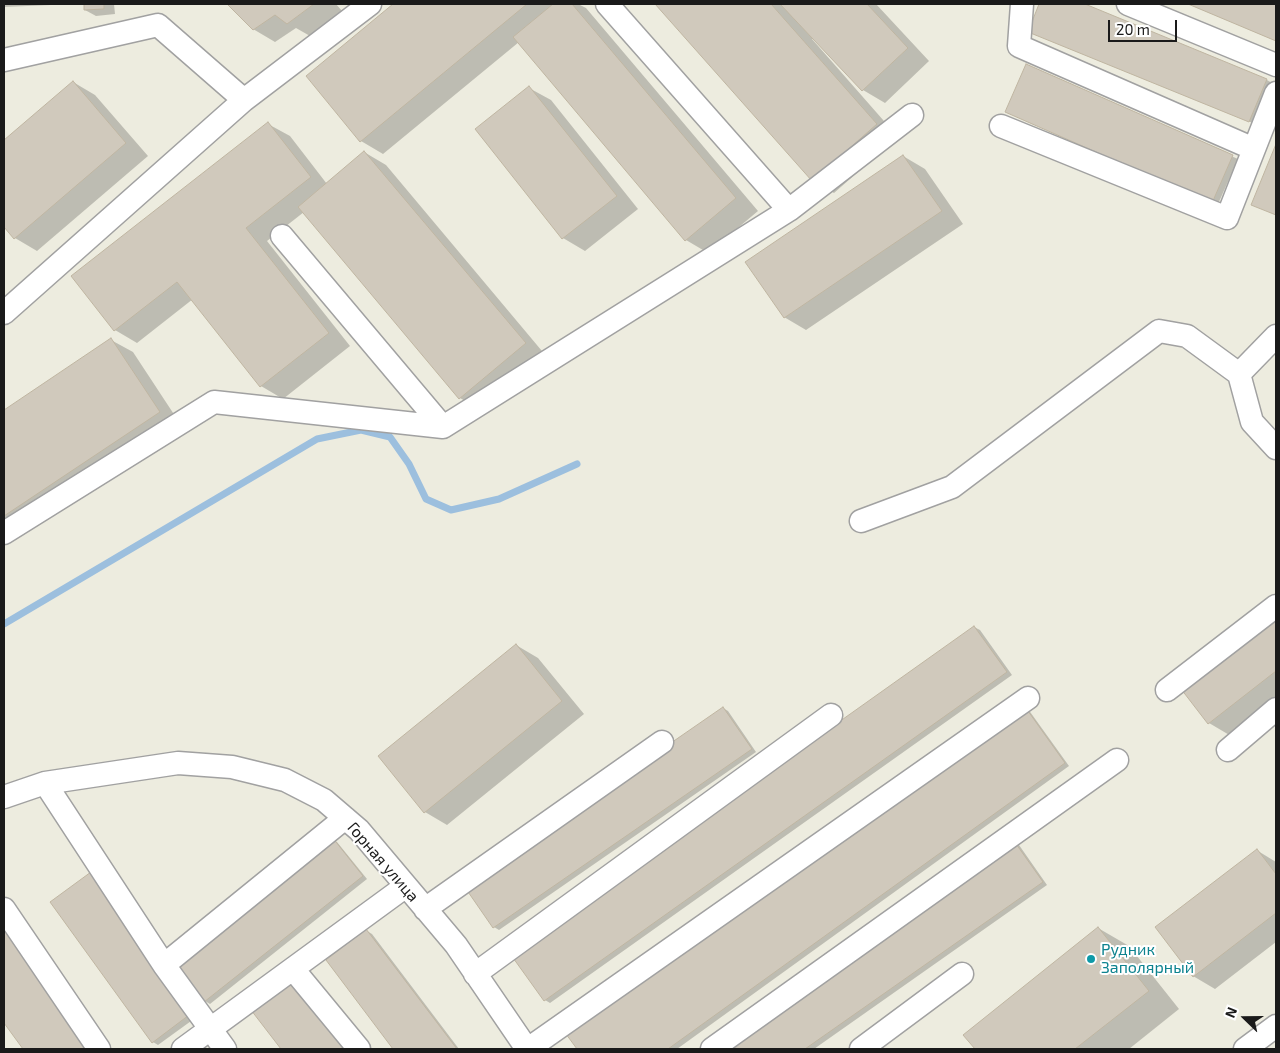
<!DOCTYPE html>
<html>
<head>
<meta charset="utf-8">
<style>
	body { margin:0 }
	#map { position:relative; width:1280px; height:1053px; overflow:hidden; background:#edecdf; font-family:"Exo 2",sans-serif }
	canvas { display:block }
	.frame { position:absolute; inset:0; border:5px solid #1a1a1a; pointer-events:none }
	.north { position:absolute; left:1220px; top:993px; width:50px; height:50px; -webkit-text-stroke:4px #fff; paint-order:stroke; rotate:292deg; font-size:14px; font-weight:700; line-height:20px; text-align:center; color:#1a1a1a }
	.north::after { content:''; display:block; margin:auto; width:18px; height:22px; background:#1a1a1a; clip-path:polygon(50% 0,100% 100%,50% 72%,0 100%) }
	.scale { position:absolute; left:1108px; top:20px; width:69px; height:22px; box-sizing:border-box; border:2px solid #1a1a1a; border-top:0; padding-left:6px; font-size:15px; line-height:18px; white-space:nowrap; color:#1a1a1a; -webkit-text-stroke:4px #fff; paint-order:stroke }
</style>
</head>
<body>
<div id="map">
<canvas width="1280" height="1053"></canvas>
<div class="frame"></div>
<div class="north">N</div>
<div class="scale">20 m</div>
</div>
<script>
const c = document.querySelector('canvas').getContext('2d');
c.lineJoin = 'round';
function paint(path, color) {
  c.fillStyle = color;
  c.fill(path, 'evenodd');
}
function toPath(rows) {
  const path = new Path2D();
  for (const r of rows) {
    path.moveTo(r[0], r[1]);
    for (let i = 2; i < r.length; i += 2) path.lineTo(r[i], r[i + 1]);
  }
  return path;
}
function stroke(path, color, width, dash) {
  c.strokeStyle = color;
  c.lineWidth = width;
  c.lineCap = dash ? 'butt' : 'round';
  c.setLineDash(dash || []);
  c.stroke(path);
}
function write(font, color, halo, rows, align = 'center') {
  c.font = font + ' "Exo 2",sans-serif';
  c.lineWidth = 4;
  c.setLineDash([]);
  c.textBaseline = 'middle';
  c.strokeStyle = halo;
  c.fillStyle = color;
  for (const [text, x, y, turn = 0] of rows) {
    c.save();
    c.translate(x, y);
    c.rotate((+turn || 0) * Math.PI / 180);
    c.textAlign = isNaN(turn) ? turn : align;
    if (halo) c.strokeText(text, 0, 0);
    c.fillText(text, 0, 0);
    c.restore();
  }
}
paint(toPath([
	[4,4,75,4,4,7],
	[85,4,114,4,115,14,96,16,85,10],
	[228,4,336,4,342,11,310,36,296,28,275,42,253,29],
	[395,4,578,4,586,8,758,211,708,253,686,240,519,42,383,154,361,141,307,76],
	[657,4,876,4,929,61,885,103,863,90,814,38,812,39,898,137,834,193,813,180],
	[1041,4,1081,4,1267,80,1272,83,1255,124,1034,34,1029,31],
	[1189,4,1276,4,1276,41],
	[1027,66,1238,159,1218,204],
	[73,82,95,95,148,156,37,251,15,238,4,225,4,142],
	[529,88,551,100,638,209,585,251,563,238,476,130],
	[268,124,290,136,327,184,364,152,386,165,547,357,482,411,460,398,304,212,267,241,350,346,283,399,261,386,193,299,137,343,115,330,73,276],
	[1276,147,1276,215,1253,204],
	[903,156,925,169,963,224,806,330,784,317],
	[111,340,133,352,181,425,4,530,4,411],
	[1276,611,1276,701,1231,736,1209,723],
	[974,627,980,630,1012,675,550,1003,545,1000],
	[516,645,538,658,584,714,447,825,425,812,380,756],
	[723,708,728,711,756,752,499,930,494,927,466,887],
	[1028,709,1069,766,677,1049,578,1049,568,1034],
	[332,839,337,842,367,879,210,1004,205,1001],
	[1014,842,1019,845,1047,885,814,1049,720,1049],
	[1258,851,1276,862,1276,942,1215,989,1193,976],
	[52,903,198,1016,158,1045,153,1042],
	[4,922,96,1049,24,1049,4,1020],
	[1098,928,1129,946,1179,1009,1129,1049,977,1049,965,1035],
	[367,931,372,934,459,1049,394,1049,328,960],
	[253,1010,351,1049,283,1049]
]), '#0003');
stroke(toPath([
	[4,624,317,439,361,430,390,437,409,464,426,499,451,510,499,499,577,464]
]), '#9cbfde', 7);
const building = toPath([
	[84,4,104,4,104,9,84,10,84,4],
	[227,4,314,4,287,24,275,15,253,30,227,4],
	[393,4,527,4,360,142,306,76,393,4],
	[553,4,572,4,736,198,685,241,513,37,553,4],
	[655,4,771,4,877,124,812,181,655,4],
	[780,4,867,4,908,48,862,91,780,4],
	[1039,4,1085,4,1267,79,1249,122,1028,32,1039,4],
	[1188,4,1276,4,1276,41,1188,4],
	[1026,64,1233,155,1212,203,1005,112,1026,64],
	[73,81,126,143,14,239,4,227,4,140,73,81],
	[529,86,617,196,562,239,475,129,529,86],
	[268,122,311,177,246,228,329,333,260,387,177,282,114,331,71,276,268,122],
	[1276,144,1276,215,1251,205,1276,144],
	[364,151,526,343,459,399,298,207,364,151],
	[903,155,942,211,784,318,745,262,903,155],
	[111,338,160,412,4,516,4,410,111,338],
	[1276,610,1276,671,1208,724,1178,685,1276,610],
	[974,626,1007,672,544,1001,511,955,974,626],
	[516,644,562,701,424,813,378,756,516,644],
	[1023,704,1065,763,668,1049,577,1049,566,1034,1023,704],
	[723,707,752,749,493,928,464,886,723,707],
	[332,837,363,876,204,1002,173,963,332,837],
	[1014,841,1043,882,805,1049,718,1049,1014,841],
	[1257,849,1276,874,1276,913,1193,977,1155,927,1257,849],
	[91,872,193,1012,152,1043,50,902,91,872],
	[4,924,94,1049,23,1049,4,1023,4,924],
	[1098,927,1149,991,1075,1049,975,1049,963,1035,1098,927],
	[366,929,457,1049,393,1049,326,960,366,929],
	[293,977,349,1049,281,1049,251,1010,293,977]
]);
paint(building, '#d0c9bc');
stroke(building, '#bfb5a1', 1);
const minor = toPath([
	[607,4,789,210,912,115],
	[1022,4,1019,46,1254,149],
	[1128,4,1276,65],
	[4,60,158,25,244,100],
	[1001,126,1227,218,1276,93],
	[282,236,443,427,789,210],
	[4,313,244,100,370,4],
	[1239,374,1276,336],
	[861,521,952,487,1159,331,1187,336,1239,374,1252,422,1276,448],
	[4,533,214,402,443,427],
	[1167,690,1276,606],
	[1228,750,1276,709],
	[45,783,164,965,225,1049],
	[4,797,45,783,178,763,232,767,285,780,324,800,359,830,456,945,527,1049],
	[4,909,99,1049],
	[425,909,662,742],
	[164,965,345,818],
	[293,969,359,1049],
	[475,974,831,715],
	[183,1049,406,886],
	[528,1049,1028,698],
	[712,1049,1117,760],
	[861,1049,962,974],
	[1245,1049,1276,1026]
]);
stroke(minor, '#a1a1a1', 25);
stroke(minor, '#fff', 22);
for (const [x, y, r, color] of [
	[1091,959,5,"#0f9aa8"]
]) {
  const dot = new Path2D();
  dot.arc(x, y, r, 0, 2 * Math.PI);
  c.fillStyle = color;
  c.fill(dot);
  stroke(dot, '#fff', 2);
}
write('16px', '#1a1a1a', '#fff', [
	["Горная улица",383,862,49]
]);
write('16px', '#0d838f', '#fff', [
	["Рудник",1101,950],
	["Заполярный",1101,968]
], 'left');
</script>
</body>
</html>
